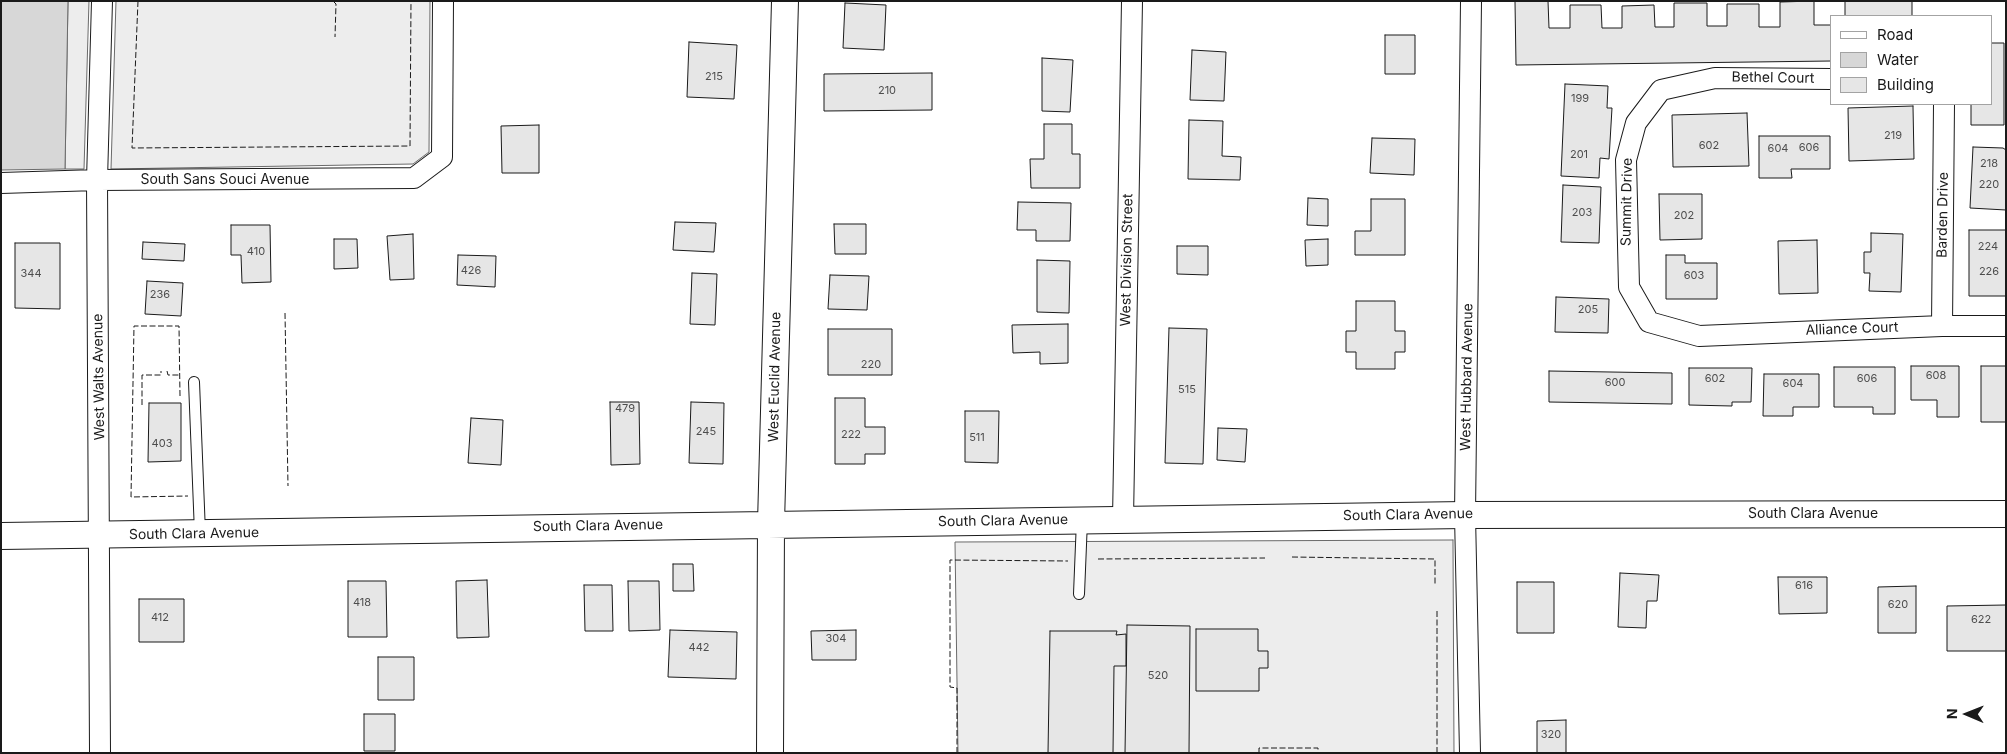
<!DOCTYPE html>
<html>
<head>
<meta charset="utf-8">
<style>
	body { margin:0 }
	#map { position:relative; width:2007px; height:754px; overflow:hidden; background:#fff; font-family:Inter,sans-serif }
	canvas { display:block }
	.frame { position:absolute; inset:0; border:2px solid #1a1a1a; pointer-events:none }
	.legend { position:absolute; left:1830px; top:15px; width:162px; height:90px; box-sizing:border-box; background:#fff; border:1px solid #a3a3a3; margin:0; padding:6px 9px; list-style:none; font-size:15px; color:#1a1a1a }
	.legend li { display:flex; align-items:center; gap:10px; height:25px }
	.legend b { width:25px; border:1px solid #a3a3a3 }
	.north { position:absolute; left:1942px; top:689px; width:50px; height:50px; -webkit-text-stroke:4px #fff; paint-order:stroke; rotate:271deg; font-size:14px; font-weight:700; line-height:20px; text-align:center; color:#1a1a1a }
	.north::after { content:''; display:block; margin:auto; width:18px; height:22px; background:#1a1a1a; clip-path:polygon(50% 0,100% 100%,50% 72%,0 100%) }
</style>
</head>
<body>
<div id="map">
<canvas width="2007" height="754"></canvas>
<div class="frame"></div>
<ul class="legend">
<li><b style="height:6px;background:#fff"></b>Road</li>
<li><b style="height:14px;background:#d7d7d7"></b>Water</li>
<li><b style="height:14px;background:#e6e6e6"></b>Building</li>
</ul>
<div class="north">N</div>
</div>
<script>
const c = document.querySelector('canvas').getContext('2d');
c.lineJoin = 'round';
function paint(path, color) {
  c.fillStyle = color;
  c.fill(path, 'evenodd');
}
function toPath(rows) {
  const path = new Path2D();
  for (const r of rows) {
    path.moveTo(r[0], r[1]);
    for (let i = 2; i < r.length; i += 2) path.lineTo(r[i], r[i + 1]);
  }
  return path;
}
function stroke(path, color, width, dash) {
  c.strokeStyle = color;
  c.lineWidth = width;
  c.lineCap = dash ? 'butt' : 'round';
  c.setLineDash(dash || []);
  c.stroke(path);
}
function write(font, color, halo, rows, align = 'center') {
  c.font = font + ' Inter,sans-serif';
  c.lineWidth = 4;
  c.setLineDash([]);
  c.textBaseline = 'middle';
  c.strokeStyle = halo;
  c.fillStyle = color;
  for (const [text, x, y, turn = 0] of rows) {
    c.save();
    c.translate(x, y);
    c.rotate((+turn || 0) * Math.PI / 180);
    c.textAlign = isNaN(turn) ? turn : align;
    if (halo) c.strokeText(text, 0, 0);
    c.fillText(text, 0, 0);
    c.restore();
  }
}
const built = toPath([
	[68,1,89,1,84,169,65,169,68,1],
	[116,1,430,1,429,152,413,164,111,169,116,1],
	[1453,540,1454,753,958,753,955,542,1453,540]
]);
paint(built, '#ededed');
stroke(built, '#6a6a6a', 1);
const water = toPath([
	[1,1,68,1,65,169,1,170,1,1]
]);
paint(water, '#d7d7d7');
stroke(water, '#6a6a6a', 1);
const building = toPath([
	[1515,1,1548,1,1549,28,1570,28,1570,5,1601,5,1602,28,1622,28,1622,6,1654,5,1655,27,1674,27,1674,3,1707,3,1707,26,1727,26,1727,4,1759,4,1759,27,1780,27,1780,2,1814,1,1814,25,1831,25,1831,61,1516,65,1515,1],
	[1845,1,1912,1,1912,16,1845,16,1845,1],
	[845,3,886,5,884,50,843,48,845,3],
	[1385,35,1415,35,1415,74,1385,74,1385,35],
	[689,42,737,45,734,99,687,97,689,42],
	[1991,43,2004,43,2004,125,1971,125,1971,104,1991,104,1991,43],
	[1192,50,1226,52,1224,101,1190,100,1192,50],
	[1042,58,1073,60,1070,112,1042,111,1042,58],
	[932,73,932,110,824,111,824,74,932,73],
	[1565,84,1608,86,1607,108,1612,108,1609,159,1600,158,1599,178,1561,176,1565,84],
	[1913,106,1914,159,1849,161,1848,108,1913,106],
	[1747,113,1749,166,1673,167,1672,115,1747,113],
	[1189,120,1223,121,1222,156,1241,157,1240,180,1188,179,1189,120],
	[1044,124,1072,124,1072,154,1080,154,1080,188,1031,188,1030,159,1044,159,1044,124],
	[539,125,539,173,502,173,501,126,539,125],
	[1759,136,1830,136,1830,169,1791,169,1792,178,1759,178,1759,136],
	[1372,138,1415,139,1414,175,1370,173,1372,138],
	[1973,147,2003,148,2006,150,2006,210,1970,208,1973,147],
	[1563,185,1601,187,1599,243,1561,242,1563,185],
	[1659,194,1702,194,1702,239,1660,240,1659,194],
	[1308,198,1328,199,1328,226,1307,225,1308,198],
	[1371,199,1405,199,1405,255,1355,255,1355,231,1371,231,1371,199],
	[1018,202,1071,203,1070,241,1036,241,1036,230,1017,230,1018,202],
	[675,222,716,223,714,252,673,250,675,222],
	[834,224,866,224,866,254,835,254,834,224],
	[231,225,270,225,271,282,242,283,241,255,231,255,231,225],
	[1969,230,2006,230,2006,296,1969,296,1969,230],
	[1871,233,1903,234,1901,292,1869,291,1870,273,1864,273,1864,252,1871,252,1871,233],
	[413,234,414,279,390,280,387,236,413,234],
	[334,239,357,239,358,268,334,269,334,239],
	[1328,239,1328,265,1306,266,1305,240,1328,239],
	[1817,240,1818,293,1779,294,1778,241,1817,240],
	[143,242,185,244,184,261,142,259,143,242],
	[15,243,60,243,60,309,15,308,15,243],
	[1177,246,1208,246,1208,275,1177,274,1177,246],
	[458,255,496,256,495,287,457,285,458,255],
	[1666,255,1685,255,1685,263,1717,263,1717,299,1666,299,1666,255],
	[1037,260,1070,261,1069,313,1037,312,1037,260],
	[692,273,717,274,715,325,690,324,692,273],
	[830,275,869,276,867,310,828,309,830,275],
	[147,281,183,283,181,316,145,314,147,281],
	[1556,297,1609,299,1608,333,1555,332,1556,297],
	[1356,301,1395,301,1395,331,1405,331,1405,352,1395,352,1395,369,1356,369,1356,352,1346,352,1346,331,1356,331,1356,301],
	[1068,324,1068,363,1040,364,1040,352,1013,353,1012,325,1068,324],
	[1169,328,1207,329,1203,464,1165,463,1169,328],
	[828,329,892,329,892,375,828,375,828,329],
	[1911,366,1959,366,1959,417,1937,417,1937,400,1911,400,1911,366],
	[1981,366,2006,366,2006,422,1981,422,1981,366],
	[1834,367,1895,367,1895,414,1873,414,1873,407,1834,407,1834,367],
	[1689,368,1752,368,1751,402,1732,402,1732,406,1689,405,1689,368],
	[1549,371,1672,373,1672,404,1549,402,1549,371],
	[1764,374,1819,374,1819,407,1793,407,1793,416,1763,416,1764,374],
	[835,398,865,398,865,427,885,427,885,454,865,454,865,464,835,464,835,398],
	[610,402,639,402,640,464,611,465,610,402],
	[691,402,724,403,723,464,689,463,691,402],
	[149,403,181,403,181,461,148,462,149,403],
	[965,411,999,411,998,463,965,462,965,411],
	[471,418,503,420,501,465,468,463,471,418],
	[1218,428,1247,429,1245,462,1217,460,1218,428],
	[673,564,693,564,694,591,673,591,673,564],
	[1620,573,1659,575,1657,601,1647,601,1646,628,1618,627,1620,573],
	[1778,577,1827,577,1827,613,1779,614,1778,577],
	[487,580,489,637,457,638,456,581,487,580],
	[348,581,386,581,387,637,348,637,348,581],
	[628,581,659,581,660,630,629,631,628,581],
	[1517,582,1554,582,1554,633,1517,633,1517,582],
	[584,585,612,585,613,631,585,631,584,585],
	[1916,586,1916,633,1878,633,1878,587,1916,586],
	[139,599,184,599,184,642,139,642,139,599],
	[2006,605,2006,651,1947,651,1947,606,2006,605],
	[1127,625,1190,626,1189,753,1125,753,1127,625],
	[1196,629,1258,629,1258,651,1268,651,1268,668,1259,668,1259,691,1196,691,1196,629],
	[670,630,737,632,736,679,668,677,670,630],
	[856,630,856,660,812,660,811,631,856,630],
	[1050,631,1117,631,1116,635,1126,634,1126,666,1114,666,1113,753,1048,753,1050,631],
	[378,657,414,657,414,700,378,700,378,657],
	[364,714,395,714,395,751,364,751,364,714],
	[1566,720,1566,753,1537,753,1537,721,1566,720]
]);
paint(building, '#e6e6e6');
stroke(building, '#1a1a1a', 1);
const service = toPath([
	[194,382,200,533],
	[1079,594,1082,520]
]);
const minor = toPath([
	[1831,79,1715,78,1661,90,1636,123,1626,160,1629,287,1649,322,1699,336,1942,326,2006,326],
	[1,183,97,180,414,178,442,157,443,1],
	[1942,326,1944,104],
	[1123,519,1132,1],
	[100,753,97,180,102,1],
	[1470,753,1465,515,1471,1]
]);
const tertiary = toPath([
	[1,536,1465,515,2006,514],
	[770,753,771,523,785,1]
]);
stroke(service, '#1a1a1a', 12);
stroke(minor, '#1a1a1a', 22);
stroke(tertiary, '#1a1a1a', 28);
stroke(service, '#fff', 10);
stroke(minor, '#fff', 20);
stroke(tertiary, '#fff', 26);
stroke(toPath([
	[138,1,132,148,410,146,411,1],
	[333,1,336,4,335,37],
	[285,313,288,486],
	[167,371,168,375,180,375],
	[180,396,179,326,134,326,131,497,188,496],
	[142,405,142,375,161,375,161,371],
	[1292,557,1435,559,1435,584],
	[1098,559,1265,558],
	[957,753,957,688,950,687,950,560,1068,561],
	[1259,753,1259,748,1318,748,1318,753],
	[1437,753,1437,609]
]), '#1a1a1a', 1, [6, 2.5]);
write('11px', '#4d4d4d', null, [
	["215",714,77],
	["210",887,91],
	["199",1580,99],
	["219",1893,136],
	["602",1709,146],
	["606",1809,148],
	["604",1778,149],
	["201",1579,155],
	["218",1989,164],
	["220",1989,185],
	["203",1582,213],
	["202",1684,216],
	["224",1988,247],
	["410",256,252],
	["426",471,271],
	["226",1989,272],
	["344",31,274],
	["603",1694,276],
	["236",160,295],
	["205",1588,310],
	["220",871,365],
	["608",1936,376],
	["602",1715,379],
	["606",1867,379],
	["600",1615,383],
	["604",1793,384],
	["515",1187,390],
	["479",625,409],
	["245",706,432],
	["222",851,435],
	["511",977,438],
	["403",162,444],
	["616",1804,586],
	["418",362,603],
	["620",1898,605],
	["412",160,618],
	["622",1981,620],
	["304",836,639],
	["442",699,648],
	["520",1158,676],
	["320",1551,735]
]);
write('14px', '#1a1a1a', '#fff', [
	["Bethel Court",1773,78,1],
	["South Sans Souci Avenue",225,180],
	["Summit Drive",1627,202,-89],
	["Barden Drive",1943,215,-89],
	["West Division Street",1127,260,-89],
	["Alliance Court",1852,329,-2],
	["West Walts Avenue",99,377,-91],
	["West Euclid Avenue",775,377,-89],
	["West Hubbard Avenue",1467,377,-89],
	["South Clara Avenue",1813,514],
	["South Clara Avenue",1408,515,-1],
	["South Clara Avenue",1003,521,-1],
	["South Clara Avenue",598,526,-1],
	["South Clara Avenue",194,534,-1]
]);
</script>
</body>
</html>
